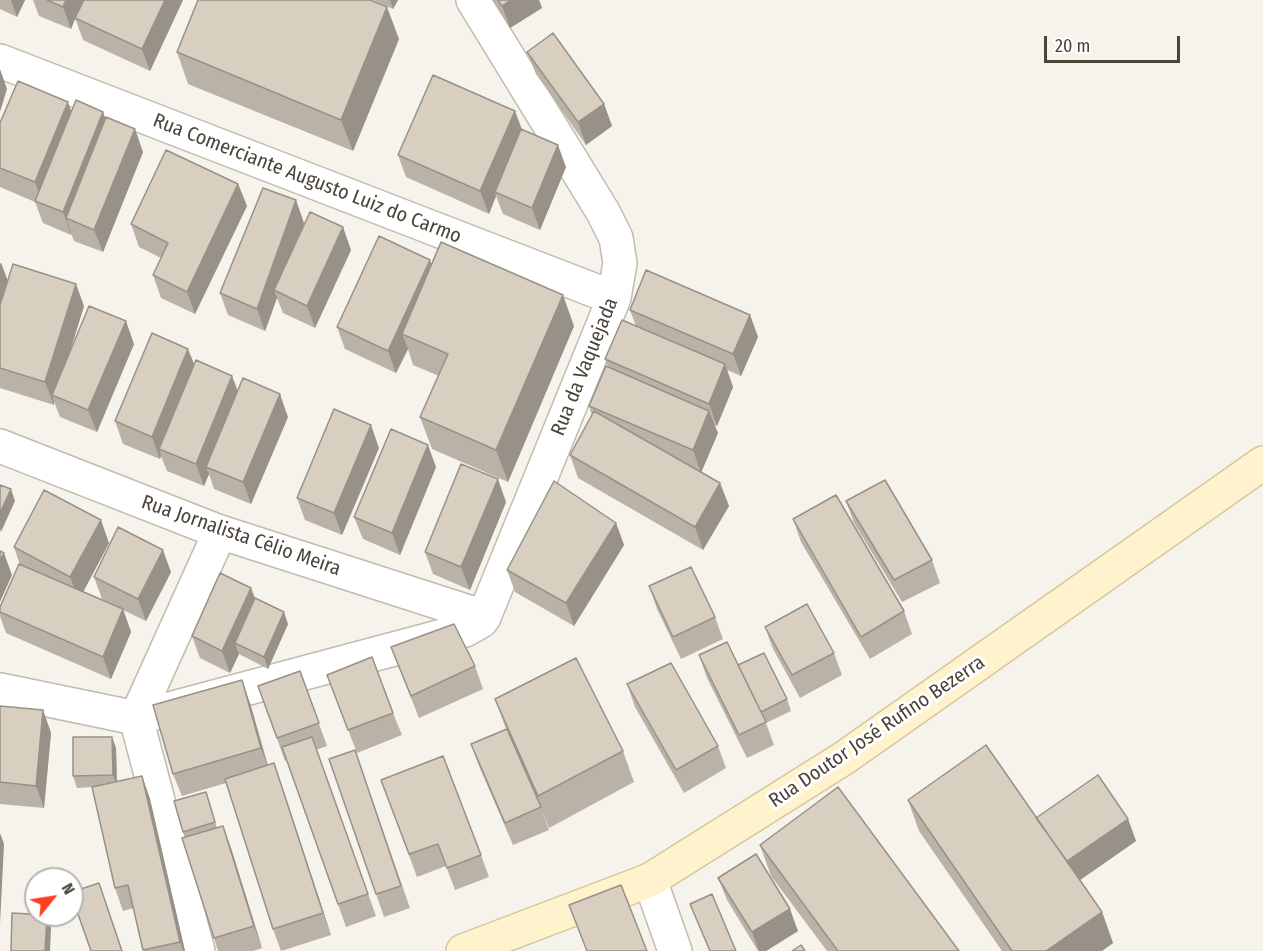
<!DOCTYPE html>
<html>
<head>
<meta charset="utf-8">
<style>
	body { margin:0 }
	#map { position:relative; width:1263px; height:951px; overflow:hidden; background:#f6f3ec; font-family:"Fira Sans Condensed",sans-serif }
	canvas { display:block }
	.north { position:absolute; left:24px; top:867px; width:60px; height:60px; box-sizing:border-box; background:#fff; border:2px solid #b7b4b0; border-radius:50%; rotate:60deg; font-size:16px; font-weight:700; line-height:24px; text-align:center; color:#4b4439 }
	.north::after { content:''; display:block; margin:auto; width:21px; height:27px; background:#fc3f1d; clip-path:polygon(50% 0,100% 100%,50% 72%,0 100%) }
	.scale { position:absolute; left:1044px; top:36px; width:136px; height:27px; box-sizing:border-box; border:3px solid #4b4439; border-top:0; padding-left:8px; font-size:18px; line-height:21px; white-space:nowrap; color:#4b4439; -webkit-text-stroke:4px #fff; paint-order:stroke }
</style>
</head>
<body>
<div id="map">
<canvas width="1263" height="951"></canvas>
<div class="north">N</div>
<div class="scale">20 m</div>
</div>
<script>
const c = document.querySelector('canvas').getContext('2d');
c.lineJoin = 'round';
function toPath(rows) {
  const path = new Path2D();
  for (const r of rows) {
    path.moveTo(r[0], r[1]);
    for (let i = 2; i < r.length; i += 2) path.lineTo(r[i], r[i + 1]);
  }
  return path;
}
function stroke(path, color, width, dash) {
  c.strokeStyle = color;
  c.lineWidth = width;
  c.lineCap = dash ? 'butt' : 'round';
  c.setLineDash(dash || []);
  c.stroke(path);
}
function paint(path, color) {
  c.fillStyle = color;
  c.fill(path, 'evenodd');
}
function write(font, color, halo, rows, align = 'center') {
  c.font = font + ' "Fira Sans Condensed",sans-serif';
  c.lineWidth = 6;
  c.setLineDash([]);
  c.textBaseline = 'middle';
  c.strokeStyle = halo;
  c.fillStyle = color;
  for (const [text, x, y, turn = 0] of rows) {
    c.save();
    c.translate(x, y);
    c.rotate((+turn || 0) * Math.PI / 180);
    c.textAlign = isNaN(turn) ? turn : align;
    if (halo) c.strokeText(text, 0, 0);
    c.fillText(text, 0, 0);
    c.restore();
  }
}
const street = toPath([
	[0,61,614,298],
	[0,446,220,532,484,617],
	[0,690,136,718,465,630,481,621,484,617,614,298,620,263,616,238,603,212,473,0],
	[650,880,675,951],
	[198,951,136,718,220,532]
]);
const secondary = toPath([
	[463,951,650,880,844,758,1263,463]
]);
stroke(street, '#c2bbae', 36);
stroke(secondary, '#d6c79b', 36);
stroke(street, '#fff', 33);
stroke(secondary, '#fff3cd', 33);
paint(toPath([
	[0,0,25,0,17,17,0,9],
	[33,0,183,0,150,71,83,40,75,18,71,29,39,16],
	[373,0,398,0,393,9],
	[492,0,539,0,542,8,510,28],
	[399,39,353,151,188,84,177,52],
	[527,52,604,104,612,126,586,145,536,74],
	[71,111,106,119,143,152,103,252,74,241,71,233,71,235,43,223,35,202,0,187,0,123],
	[515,111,522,129,566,167,540,230,503,214,496,196,489,214,406,177,398,155],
	[238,184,247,206,195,314,161,298,153,275,161,258,139,247,131,224],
	[304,223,301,233,351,250,315,328,283,313,277,298,265,331,228,315,220,293],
	[0,263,1,263,8,281,84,306,71,347,134,344,97,432,60,417,54,402,54,405,0,388],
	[432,264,574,326,508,482,432,449,420,417,439,376,413,365,408,349,396,373,345,349,337,327],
	[630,310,750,315,758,337,741,376,727,370,733,387,717,426,714,425,718,433,701,472,720,483,729,506,703,550,578,478,570,455,592,415,589,406,608,367,605,359,636,326],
	[194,364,238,391,288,417,251,504,214,489,209,474,204,486,167,471,161,456,160,459,123,444,115,421],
	[379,448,342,535,305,520,297,498],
	[436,467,400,555,363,539,354,517],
	[846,501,932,560,940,583,902,602,854,523],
	[506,502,470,590,433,574,425,552],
	[793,519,904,611,912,634,870,659,801,542],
	[616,523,624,545,574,626,515,592,507,570],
	[109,543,83,592,117,607,102,599,94,577,171,572,146,621,123,610,131,632,111,679,6,633,0,616,0,607,20,565,14,547],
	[649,586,715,617,723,639,681,659,657,609],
	[251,588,255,598,288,624,268,669,239,654,230,673,200,658,192,636],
	[765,627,834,653,842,675,800,698,773,649],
	[391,647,475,666,483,689,419,718],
	[699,655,738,665,787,699,791,711,766,723,774,745,747,758,707,678],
	[300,671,327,746,316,750,376,916,346,927,287,760,285,761,258,686],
	[327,675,393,713,402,735,357,753],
	[627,684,718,746,726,768,684,793,635,707],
	[495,699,623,751,634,782,549,828,542,811,549,830,513,845,479,766,471,744,506,729],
	[250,703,268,765,274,763,331,935,281,951,273,929,226,783,182,796,173,774],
	[0,706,43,710,51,733,44,808,0,804],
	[112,737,116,748,117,782,142,776,150,799,185,951,144,951,134,908,123,911,115,888,92,787,77,788,73,776],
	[355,750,410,908,384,917,376,894],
	[381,780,481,855,489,877,455,890,446,866,417,877],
	[908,800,1036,818,1128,819,1136,841,1080,880,1102,912,1113,943,1102,951,1002,951,919,831],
	[210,804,217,828,231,848,262,948,253,951,218,951,214,938,183,832],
	[760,845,959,951,827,951,771,876],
	[718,878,798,931,766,951,758,951,727,900]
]), '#bab2a6');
paint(toPath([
	[11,0,25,0,17,17],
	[66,0,83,0,71,29,63,7],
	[165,0,183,0,150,71,142,49],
	[390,0,398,0,393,9],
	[511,0,539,0,542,8,510,28,502,6],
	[387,7,399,39,353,151,341,120],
	[0,69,7,89,0,112],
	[68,102,76,125,43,205,35,182],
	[604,104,612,126,586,145,578,122],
	[515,111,523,134,495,192,496,196,489,214,480,191],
	[103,112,112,135,66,218,71,233,71,235,63,212],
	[135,129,143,152,103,252,94,230],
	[558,145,566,167,540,230,532,208],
	[238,184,247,206,195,314,187,292],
	[296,200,304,223,279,293,274,290,277,298,265,331,257,309],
	[343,227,351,250,315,328,307,306],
	[430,260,438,283,402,334,408,349,396,373,388,351],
	[1,263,13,295,0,325,0,266],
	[76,284,84,306,56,397,52,395,54,402,54,405,45,382],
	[563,295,574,326,508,482,496,450],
	[750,315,758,337,741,376,733,354],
	[126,321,134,344,97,432,88,410],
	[188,349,197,371,159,449,161,456,160,459,152,437],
	[725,364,733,387,717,426,709,404],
	[232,376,241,399,206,467,209,474,204,486,196,464],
	[280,394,288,417,251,504,243,482],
	[709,411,718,433,701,473,693,450],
	[371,425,379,448,342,535,334,513],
	[428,445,436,467,400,555,392,533],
	[498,479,506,502,470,590,461,567],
	[720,483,729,506,703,550,695,527],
	[11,489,15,501,1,532,0,529,0,513],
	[101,520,109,543,79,600,70,577],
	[616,523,624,545,574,626,566,603],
	[163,550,171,572,146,621,138,599],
	[4,553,12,575,0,602,0,561],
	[251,588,259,610,235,643,239,654,230,673,222,651],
	[123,609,131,632,111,679,103,657],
	[284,612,288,624,268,669,264,657],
	[242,680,250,703,269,771,261,748],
	[43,710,51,733,44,808,36,786],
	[112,737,116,748,117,787,113,775],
	[274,763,282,786,331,935,323,913],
	[142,776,150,799,185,951,183,951,180,942],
	[1128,819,1136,841,1073,885,1065,862],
	[223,826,231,848,262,948,254,926],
	[0,833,4,844,0,924],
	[790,909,798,931,766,951,759,951,752,932],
	[1102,912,1113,943,1102,951,1046,951],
	[47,915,51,927,50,951,45,951]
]), '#979187');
const building = toPath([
	[47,0,66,0,63,7,47,0],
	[84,0,165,0,142,49,75,18,84,0],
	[198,0,370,0,387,7,341,120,177,52,198,0],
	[498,0,511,0,502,6,498,0],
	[553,33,604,104,578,122,527,52,553,33],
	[433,75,515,111,480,191,398,155,433,75],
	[18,81,68,102,35,182,0,168,0,123,18,81],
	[76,100,103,112,63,212,35,201,76,100],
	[106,117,135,129,94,230,66,218,106,117],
	[521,129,558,145,532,208,495,192,521,129],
	[166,150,238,184,187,292,153,275,168,243,131,224,166,150],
	[263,188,296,200,257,309,220,293,263,188],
	[310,212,343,227,307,306,274,290,310,212],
	[379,236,430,260,388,351,337,327,379,236],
	[441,242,563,295,496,450,420,417,448,354,402,334,441,242],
	[13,264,76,284,45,382,0,368,0,305,13,264],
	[646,270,750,315,733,354,630,310,646,270],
	[89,306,126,321,88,410,52,395,89,306],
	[622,320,725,364,709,404,605,359,622,320],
	[152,333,188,349,152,437,115,421,152,333],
	[196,360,232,376,196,464,159,449,196,360],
	[606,366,709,411,693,450,589,406,606,366],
	[243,378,280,394,243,482,206,467,243,378],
	[334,409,371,425,334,513,297,498,334,409],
	[594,411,720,483,695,527,570,455,594,411],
	[391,429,428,445,392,533,354,517,391,429],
	[461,464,498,479,461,567,425,552,461,464],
	[885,480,932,560,894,580,846,501,885,480],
	[554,481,616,523,566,603,507,570,554,481],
	[0,485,11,489,0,513,0,485],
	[44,490,101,520,70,577,14,547,44,490],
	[836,495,904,611,861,637,793,519,836,495],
	[118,527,163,550,138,599,94,577,118,527],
	[0,551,4,553,0,561,0,551],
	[19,564,123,609,103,657,0,612,0,607,19,564],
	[691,567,715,617,673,637,649,586,691,567],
	[220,573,251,588,222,651,192,636,220,573],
	[255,598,284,612,264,657,235,643,255,598],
	[807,604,834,653,792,675,765,627,807,604],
	[454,624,475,666,411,696,391,647,454,624],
	[727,642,766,722,739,735,699,655,727,642],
	[764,653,787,699,761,712,738,665,764,653],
	[372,657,393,713,348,730,327,675,372,657],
	[576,658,623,751,538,796,495,699,576,658],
	[671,663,718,746,676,770,627,684,671,663],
	[300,671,319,723,277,738,258,686,300,671],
	[242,680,261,748,173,774,153,705,242,680],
	[0,706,43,710,36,786,0,782,0,706],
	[507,729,541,807,505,823,471,744,507,729],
	[73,737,112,737,113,775,73,776,73,737],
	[312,737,368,894,338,904,282,747,312,737],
	[986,745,1102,912,1046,951,1012,951,908,800,986,745],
	[355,750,401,886,376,894,329,759,355,750],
	[443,756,481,855,447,868,438,844,409,854,381,780,443,756],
	[274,763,323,913,273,929,225,779,274,763],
	[1098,775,1128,819,1067,861,1036,818,1098,775],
	[142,776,180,942,143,950,128,885,115,888,92,787,142,776],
	[838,787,959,951,838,951,760,845,838,787],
	[206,792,215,822,183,832,174,801,206,792],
	[223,826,254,926,214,938,182,838,223,826],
	[756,854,790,909,752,932,718,878,756,854],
	[99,883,122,951,91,951,72,897,72,892,99,883],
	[621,885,647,951,587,951,569,905,621,885],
	[712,894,736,951,710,951,690,904,712,894],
	[12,913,47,915,45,951,11,951,12,913],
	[801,945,805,951,792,951,801,945]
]);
paint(building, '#d8cfc1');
stroke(building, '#979187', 1.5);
write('20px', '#4b4439', '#fff', [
	["Rua Comerciante Augusto Luiz do Carmo",307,179,21],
	["Rua da Vaquejada",585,367,-68],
	["Rua Jornalista Célio Meira",241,536,19],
	["Rua Doutor José Rufino Bezerra",877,732,-34]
]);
</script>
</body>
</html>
